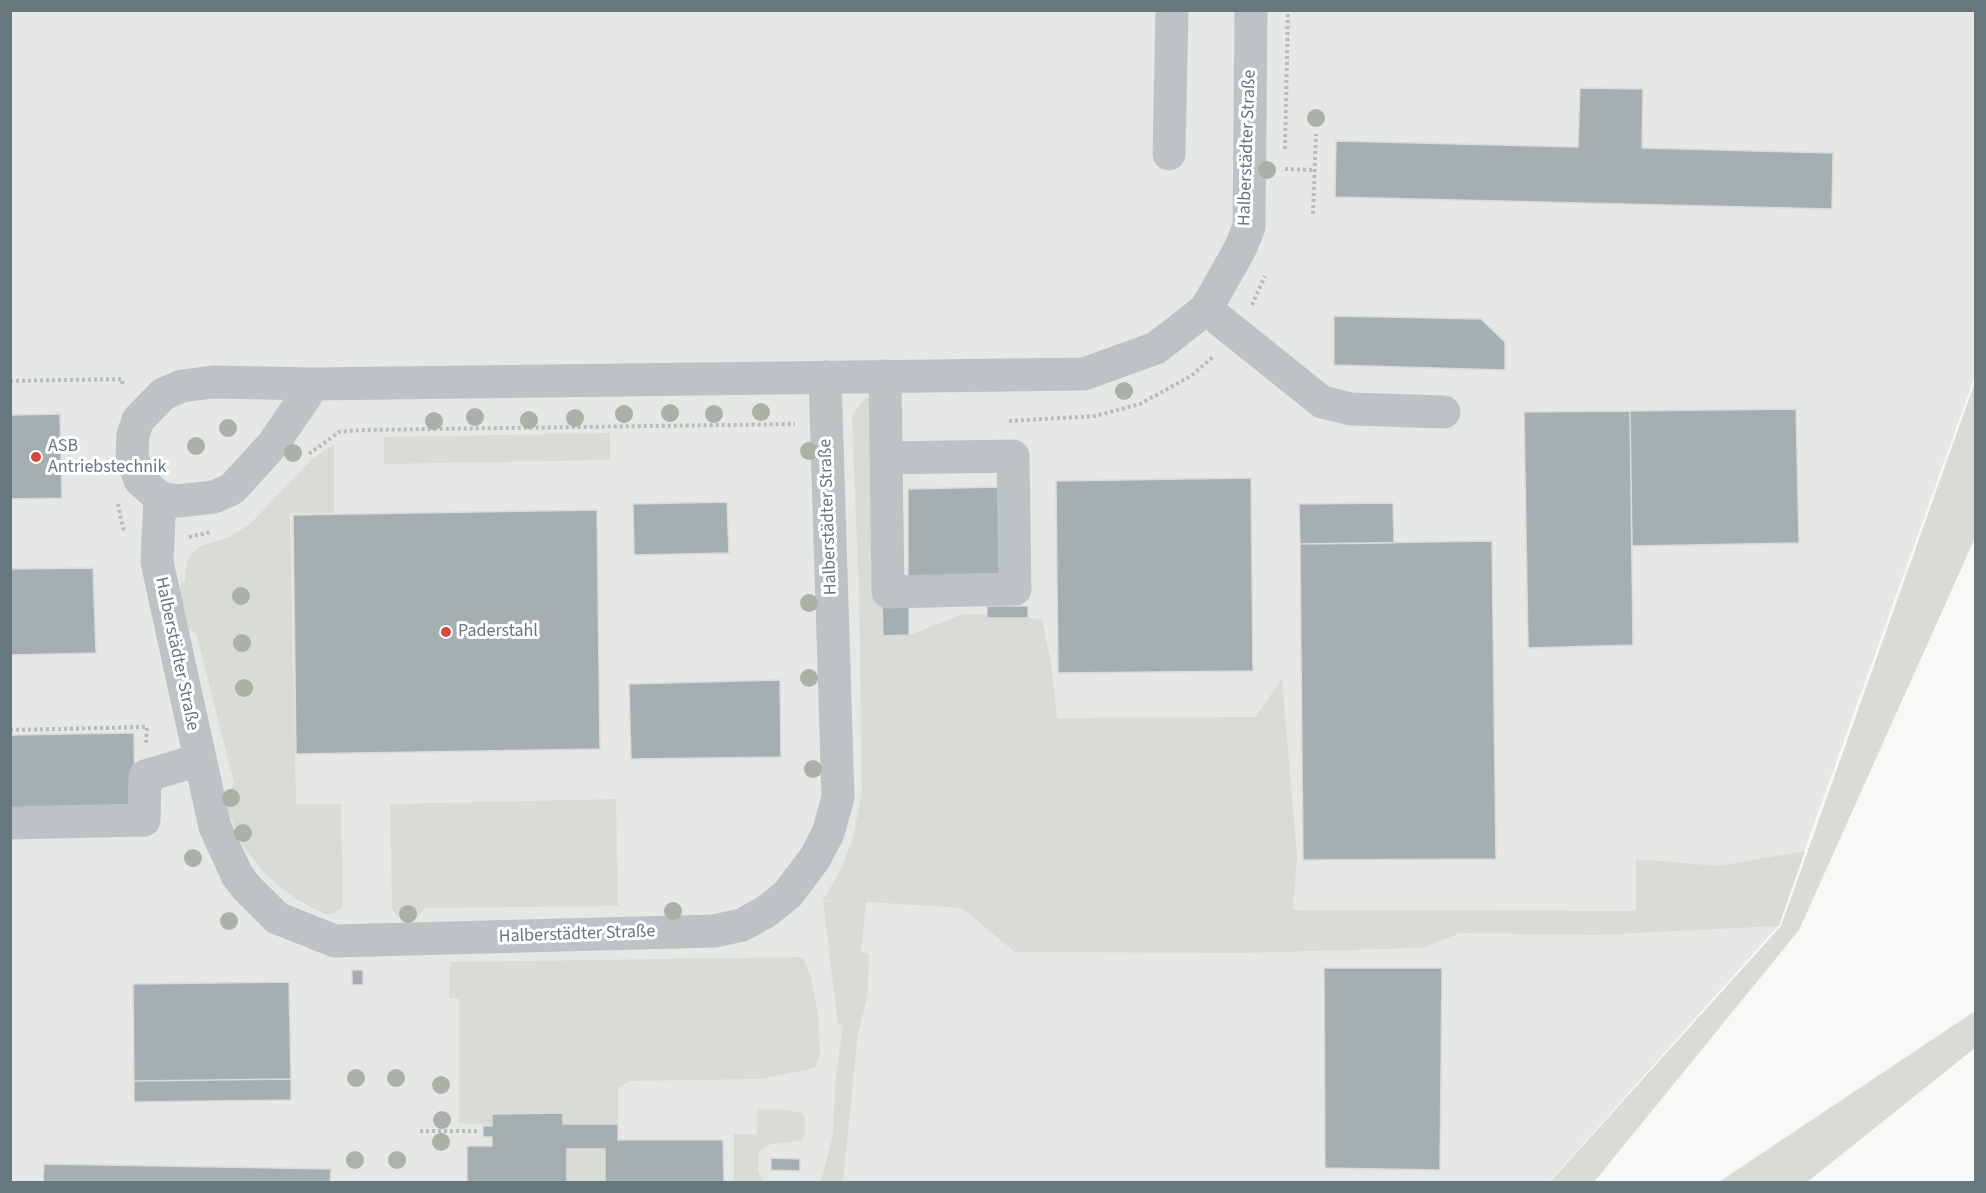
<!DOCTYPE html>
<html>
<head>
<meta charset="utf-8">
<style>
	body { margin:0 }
	#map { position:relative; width:1986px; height:1193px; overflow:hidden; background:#f8f8f6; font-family:"Source Sans 3",sans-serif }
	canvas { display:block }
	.frame { position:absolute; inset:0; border:12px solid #66777e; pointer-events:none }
</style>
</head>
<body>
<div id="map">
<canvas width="1986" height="1193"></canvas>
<div class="frame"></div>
</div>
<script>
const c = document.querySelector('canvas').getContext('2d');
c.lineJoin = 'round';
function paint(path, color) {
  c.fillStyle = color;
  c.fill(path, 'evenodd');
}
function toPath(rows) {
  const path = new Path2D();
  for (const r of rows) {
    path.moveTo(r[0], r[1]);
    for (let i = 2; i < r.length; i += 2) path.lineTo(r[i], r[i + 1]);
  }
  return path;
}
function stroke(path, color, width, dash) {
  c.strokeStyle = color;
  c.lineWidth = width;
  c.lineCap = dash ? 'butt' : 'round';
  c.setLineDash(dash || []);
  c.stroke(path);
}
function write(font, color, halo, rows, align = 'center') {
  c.font = font + ' "Source Sans 3",sans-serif';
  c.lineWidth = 6;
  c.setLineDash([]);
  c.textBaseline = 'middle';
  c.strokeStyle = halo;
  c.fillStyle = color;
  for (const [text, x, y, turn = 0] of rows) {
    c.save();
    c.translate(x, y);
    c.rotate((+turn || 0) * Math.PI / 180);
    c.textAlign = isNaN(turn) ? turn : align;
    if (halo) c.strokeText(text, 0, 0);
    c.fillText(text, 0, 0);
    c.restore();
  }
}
paint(toPath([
	[10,11,1975,11,1975,376,1777,927,1549,1182,11,1182]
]), '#e6e8e6');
paint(toPath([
	[1975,382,1975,538,1799,930,1594,1182,1550,1182,1781,926],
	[866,397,880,409,882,635,910,635,962,614,999,614,1042,619,1051,662,1057,718,1255,717,1282,679,1297,856,1293,910,1636,911,1636,859,1718,866,1805,851,1779,926,1599,935,1460,933,1422,948,1243,953,1015,952,962,908,866,902,861,951,869,954,868,993,858,1034,843,1182,821,1182,833,1134,835,1083,843,1025,838,1025,823,901,837,901,823,900,842,868,854,834,862,790,859,594,852,416],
	[610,433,610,460,384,464,384,437],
	[334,444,334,513,290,513,296,804,341,804,343,907,333,914,324,914,296,899,267,876,243,846,225,803,234,783,196,633,180,623,179,601,181,583,185,582,187,561,193,553,200,546,230,537,250,524,312,459],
	[616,799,618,906,426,908,414,920,407,922,395,914,392,907,390,804],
	[803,957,811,977,818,1016,820,1053,815,1068,760,1079,630,1081,618,1088,618,1124,563,1124,563,1113,492,1114,492,1125,459,1123,459,999,449,998,450,962],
	[1975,1011,1975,1048,1807,1182,1719,1182],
	[757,1109,788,1110,801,1113,805,1119,805,1132,802,1141,771,1144,759,1152,758,1172,764,1182,800,1182,734,1182,734,1134,757,1134],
	[567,1149,605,1149,605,1182,567,1182]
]), '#d9dcd5');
const building = toPath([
	[1580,88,1643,89,1642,148,1833,153,1832,209,1335,197,1336,141,1578,147,1580,88],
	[1334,316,1481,319,1505,342,1505,370,1334,365,1334,316],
	[1796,409,1799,543,1632,546,1630,411,1796,409],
	[1630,411,1633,645,1528,648,1524,412,1630,411],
	[60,414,62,498,10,499,10,415,60,414],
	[1251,478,1253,671,1058,673,1056,481,1251,478],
	[1002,487,1003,577,908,579,908,489,1002,487],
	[727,502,729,553,634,555,633,504,727,502],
	[1393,503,1394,543,1300,544,1299,504,1393,503],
	[597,510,600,749,296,754,293,515,597,510],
	[1492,541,1496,859,1303,860,1300,544,1492,541],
	[93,568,96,653,10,655,10,569,93,568],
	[909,604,909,635,883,636,882,605,909,604],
	[987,606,1028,606,1028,618,987,618,987,606],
	[780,680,781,757,631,759,629,684,780,680],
	[134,733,135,808,10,811,10,735,134,733],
	[1324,968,1442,968,1440,1170,1325,1168,1324,968],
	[352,970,363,970,363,985,352,985,352,970],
	[289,982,291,1079,134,1081,133,984,289,982],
	[291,1079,291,1100,134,1102,134,1081,291,1079],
	[563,1113,563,1124,618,1124,618,1140,723,1140,724,1182,605,1182,605,1149,567,1149,567,1182,467,1182,467,1146,492,1146,492,1137,483,1137,483,1126,492,1126,492,1114,563,1113],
	[771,1158,800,1159,800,1171,771,1170,771,1158],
	[44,1164,331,1169,330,1182,43,1182,44,1164]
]);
paint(building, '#a5afb2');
stroke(building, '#dadad8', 1.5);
stroke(toPath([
	[1285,149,1288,10],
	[1285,169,1315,170],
	[1313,214,1316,134],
	[1252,305,1265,276],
	[10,381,122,379,123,387],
	[1009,421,1095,416,1140,404,1191,376,1214,356],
	[309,454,339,432,360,430,795,424],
	[118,504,124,532],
	[189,537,211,532],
	[10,730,147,727,146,743],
	[420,1131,480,1131]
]), '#b8bcbe', 4, [3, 3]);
stroke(toPath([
	[1169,154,1172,10],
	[1206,309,1322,402,1351,409,1444,412],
	[885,376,888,592,1015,589,1013,456,886,458],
	[314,384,273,444,232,489,214,497,177,501,160,498,140,480,132,457,133,435,138,420,163,394,182,386,213,382,314,384,1084,374,1156,348,1206,309,1240,249,1249,227,1251,10],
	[160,498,157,562,215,827,237,875,246,887,277,918,335,941,714,931,742,925,767,911,788,894,815,858,828,833,838,798,825,377],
	[10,823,144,820,145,776,199,760]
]), '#bdc3c5', 33);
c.fillStyle = '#aab1a6';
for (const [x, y] of [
	[1316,118],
	[1267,170],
	[1124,391],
	[761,412],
	[670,413],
	[624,414],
	[714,414],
	[475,417],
	[575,418],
	[529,420],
	[434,421],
	[228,428],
	[196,446],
	[809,451],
	[293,453],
	[241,596],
	[809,603],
	[242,643],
	[809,678],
	[244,688],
	[813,769],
	[231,798],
	[243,833],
	[193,858],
	[673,911],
	[408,914],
	[229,921],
	[356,1078],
	[396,1078],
	[441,1085],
	[442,1120],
	[441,1142],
	[355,1160],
	[397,1160]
]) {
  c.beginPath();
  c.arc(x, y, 9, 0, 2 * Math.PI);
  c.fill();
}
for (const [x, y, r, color] of [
	[36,457,6,"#d34a3b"],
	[446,632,6,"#d34a3b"]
]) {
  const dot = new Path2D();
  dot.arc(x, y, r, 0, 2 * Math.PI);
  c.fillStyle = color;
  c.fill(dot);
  stroke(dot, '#fff', 2);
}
write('18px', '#66777e', '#fff', [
	["Halberstädter Straße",1248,148,-88],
	["Halberstädter Straße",829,517,-92],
	["Halberstädter Straße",176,654,78],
	["Halberstädter Straße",577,935,-2]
]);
write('18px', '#66777e', '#fff', [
	["ASB",48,447],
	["Antriebstechnik",48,468],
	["Paderstahl",458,632]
], 'left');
</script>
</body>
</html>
